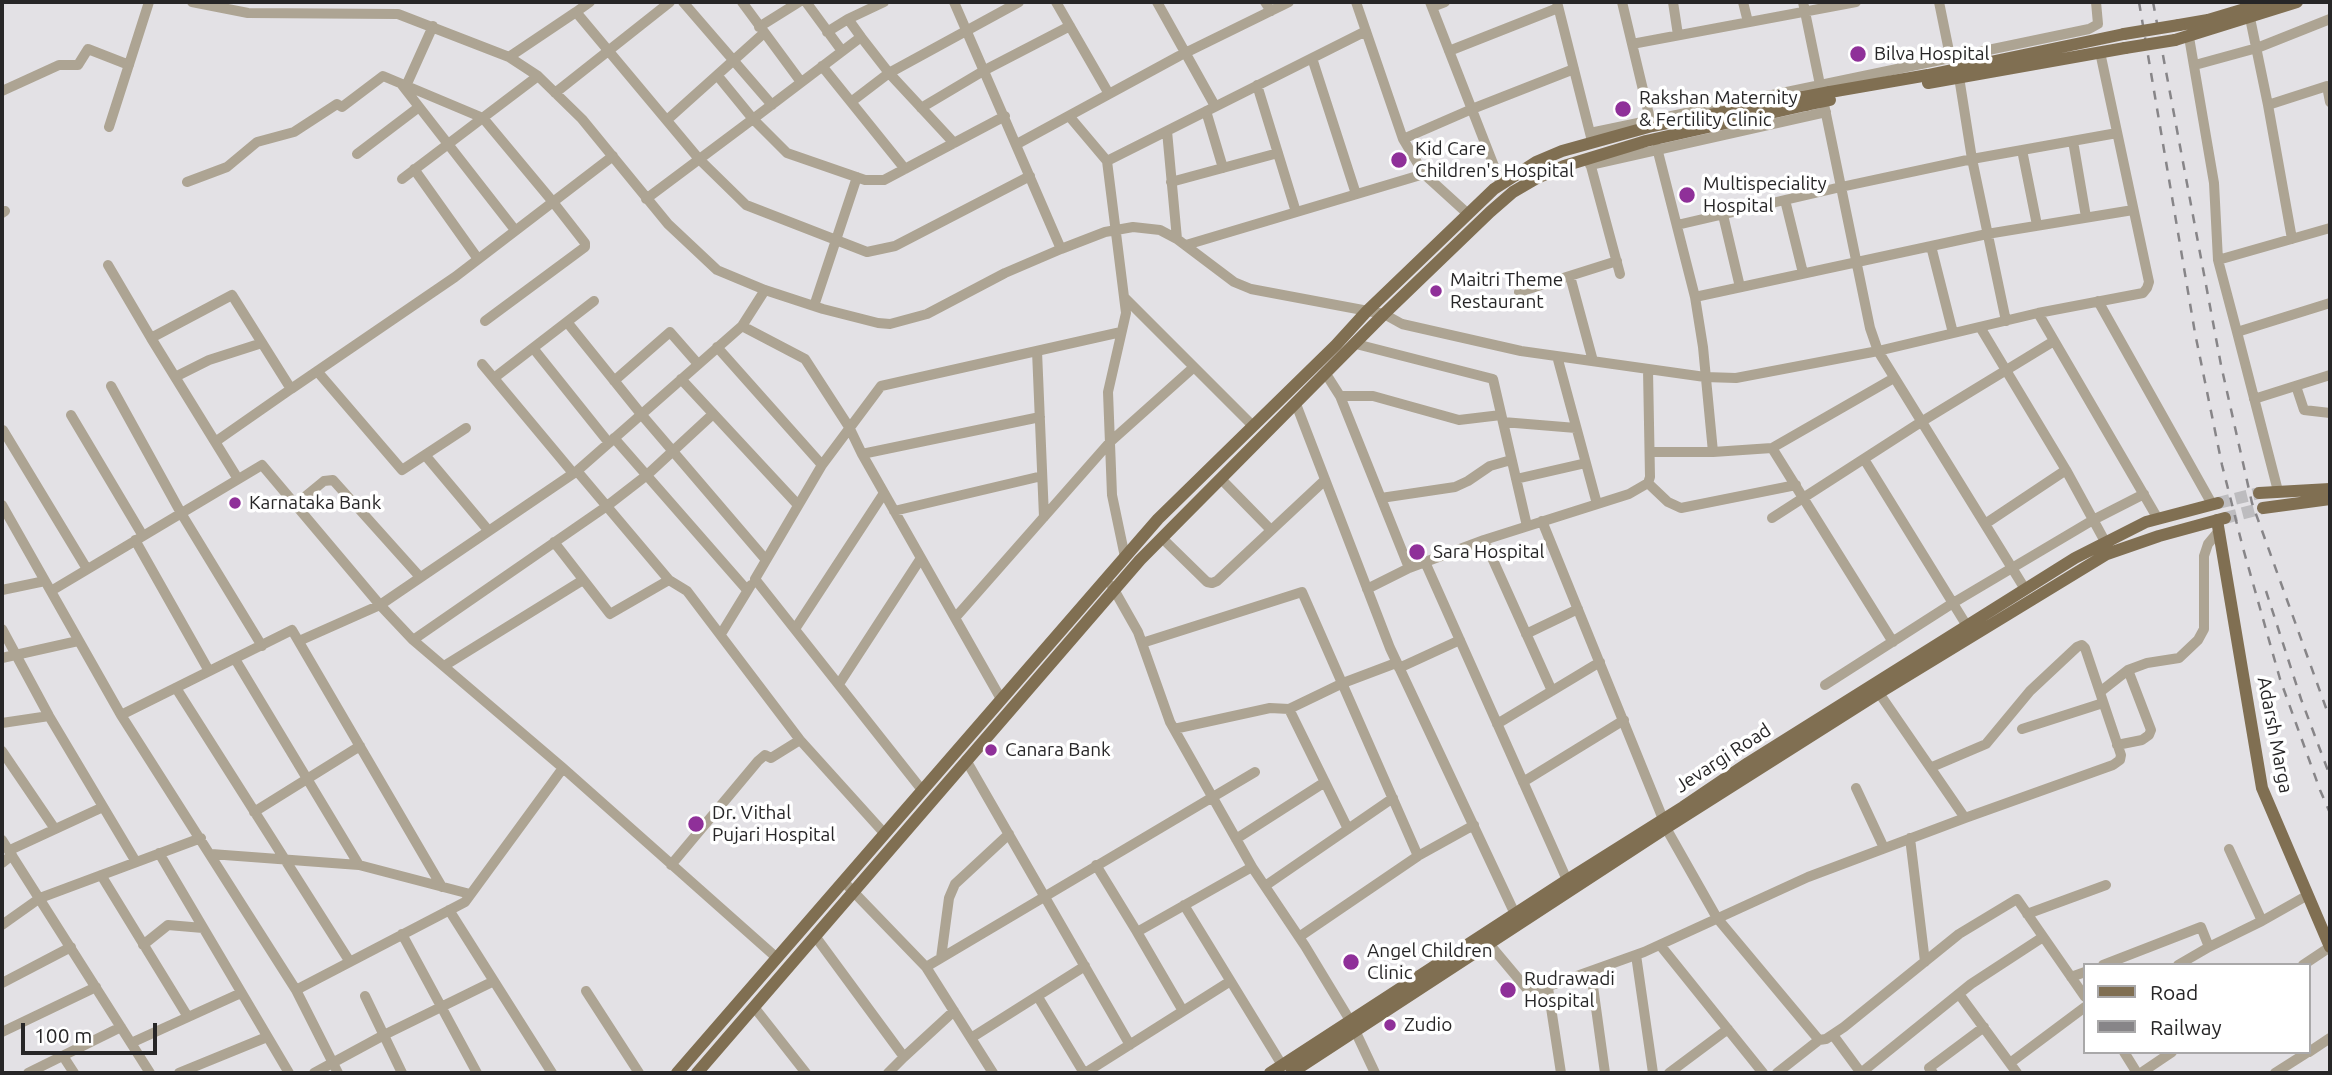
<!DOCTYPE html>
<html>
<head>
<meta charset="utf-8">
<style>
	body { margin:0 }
	#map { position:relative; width:2332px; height:1075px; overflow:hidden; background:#e3e1e5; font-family:Ubuntu,sans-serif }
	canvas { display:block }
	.frame { position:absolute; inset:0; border:4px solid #272627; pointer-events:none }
	.legend { position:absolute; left:2083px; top:963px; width:228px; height:91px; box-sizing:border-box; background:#fff; border:2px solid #a9a8a9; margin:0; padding:9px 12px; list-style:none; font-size:21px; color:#272627 }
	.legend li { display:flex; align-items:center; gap:14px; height:35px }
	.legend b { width:35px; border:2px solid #a9a8a9 }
	.scale { position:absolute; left:21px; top:1023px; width:136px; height:32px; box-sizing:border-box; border:4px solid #272627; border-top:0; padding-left:9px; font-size:21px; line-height:24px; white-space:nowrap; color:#272627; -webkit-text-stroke:5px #fff; paint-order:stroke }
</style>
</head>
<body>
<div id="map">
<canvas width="2332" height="1075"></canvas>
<div class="frame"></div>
<ul class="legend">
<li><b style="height:9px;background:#806f52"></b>Road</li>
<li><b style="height:9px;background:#878588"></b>Railway</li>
</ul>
<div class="scale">100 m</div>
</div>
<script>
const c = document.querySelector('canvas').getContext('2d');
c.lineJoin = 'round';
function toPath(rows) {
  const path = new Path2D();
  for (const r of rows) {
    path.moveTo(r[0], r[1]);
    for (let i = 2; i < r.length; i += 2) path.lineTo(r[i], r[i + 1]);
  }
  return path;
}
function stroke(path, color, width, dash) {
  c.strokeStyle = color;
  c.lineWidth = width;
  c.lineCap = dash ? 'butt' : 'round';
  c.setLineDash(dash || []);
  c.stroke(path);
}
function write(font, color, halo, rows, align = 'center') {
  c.font = font + ' Ubuntu,sans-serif';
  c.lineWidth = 7;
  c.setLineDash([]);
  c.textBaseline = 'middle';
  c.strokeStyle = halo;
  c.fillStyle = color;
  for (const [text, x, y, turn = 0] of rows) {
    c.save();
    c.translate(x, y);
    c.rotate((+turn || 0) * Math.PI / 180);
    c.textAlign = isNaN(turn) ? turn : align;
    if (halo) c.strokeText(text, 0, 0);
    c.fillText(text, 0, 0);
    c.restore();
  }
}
stroke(toPath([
	[2218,503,2259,493],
	[2225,518,2263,508]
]), '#bdbcbf', 12, [12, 6]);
stroke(toPath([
	[192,2,248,13,398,14,509,57,538,76,582,119,668,224,717,270,765,290,823,309,878,323,890,324,927,314,1005,273,1061,249,1105,232,1133,227,1160,230,1177,239,1234,282,1251,289,1384,314,1402,324,1521,351,1705,377,1736,378,1878,351,2038,313,2143,293,2147,288,2149,282,2100,52],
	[683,2,772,105],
	[742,2,801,82],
	[806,2,842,51],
	[954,2,1061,249],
	[1056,2,1109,94],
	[1157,2,1215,106],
	[1265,2,1271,11],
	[1356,2,1403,139],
	[1430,2,1501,184],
	[1557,2,1591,137],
	[1622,2,1650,119],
	[1673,2,1678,35],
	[1743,2,1748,22],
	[1803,2,1870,328,1878,351,2025,589],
	[1939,2,1950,56],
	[1432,7,1445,2],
	[576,12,590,2],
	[2250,18,2268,105,2327,86,2330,102],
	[759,27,799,2],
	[827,32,848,19],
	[861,37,848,19,884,2],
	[2189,37,2214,183,2218,260,2237,332],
	[1632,44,1856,2],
	[1449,51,1558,8],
	[509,57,576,12,699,159,746,205,867,252,895,246,1030,176],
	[1312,58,1356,194],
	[2195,65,2257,48,2330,19],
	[822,66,905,169],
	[717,75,753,119,861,37,889,73,954,143],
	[1959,77,1972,159,2006,321],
	[402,85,515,230],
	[1257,85,1296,212],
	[406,86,433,26],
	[2,91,59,65,78,65,88,49,129,65],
	[555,93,670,2],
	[851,102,889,73,1019,2],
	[2268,105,2292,239],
	[921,108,985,70,1070,26],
	[1206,111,1223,168],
	[1069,116,1107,161],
	[667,120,764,33],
	[109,127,149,2],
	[1167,131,1177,239],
	[1590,133,2089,29,2098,24,2096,2],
	[2073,141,2086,217],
	[1017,144,1179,56,1289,2],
	[1657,148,1695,297,1703,347,1713,452],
	[2022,150,2037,225],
	[357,154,419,107],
	[1589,159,1620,274],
	[1590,165,1826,112],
	[414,169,478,259],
	[402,179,538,76],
	[187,182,227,167,257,142,294,132,337,104,342,107,383,76,483,118,553,202,585,243,585,247,485,321],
	[1171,182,1278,153],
	[646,199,753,119,787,153,865,180,884,180,1005,116],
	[1785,200,1803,273],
	[2,213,5,211],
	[1468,214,1424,174,1403,139,1472,109,1574,69],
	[1723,215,1740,287],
	[1677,225,1841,187,1972,159,2117,133],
	[1186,245,1424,174],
	[1931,246,1953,333],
	[2218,260,2330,228],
	[108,265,151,338],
	[1570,276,1593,361],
	[1519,292,1617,261],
	[1124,297,1253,426],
	[1695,297,1987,234,2133,210],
	[2098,301,2212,504],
	[814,306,857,177],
	[2038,313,2158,519],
	[567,322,641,414,766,560],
	[742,326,805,359,849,427,862,454,1001,699],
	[1980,327,2066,470,2108,547],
	[1356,344,1493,379,1527,526],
	[717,347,822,465],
	[533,348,609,443],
	[1037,351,1044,517],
	[1557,356,1597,504],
	[482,364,573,473],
	[317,371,402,470,466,428],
	[1326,374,1340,396,1409,568,1484,540,1629,494,1648,483,1650,477,1648,370],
	[175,377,209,360,262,343],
	[494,378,594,301],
	[681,379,798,505],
	[614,381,670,332,698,364],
	[111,386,181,513,262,646],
	[2296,386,2304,410,2330,413],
	[1340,396,1373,396,1459,420,1501,415],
	[2254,399,2330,375],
	[1296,404,1390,648,1515,914],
	[71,415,143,536],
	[1503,422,1576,428],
	[3,430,87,569],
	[614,438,747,590],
	[215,442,291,389],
	[1650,452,1713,452,1772,448],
	[862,454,1040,417],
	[425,455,488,530],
	[1864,459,1967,626],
	[577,471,669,580,687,591,800,740,884,833],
	[238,479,151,338,232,295,291,389,455,277,613,156],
	[1221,479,1271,530],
	[1516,479,1586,463],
	[1648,483,1668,502,1681,508,1796,485],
	[2278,491,2237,332,2330,303],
	[1381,498,1455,487,1468,481,1490,466,1511,460],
	[296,504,324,481,333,480,420,577],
	[2,505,121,715,296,990,338,1073],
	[894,511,1042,476],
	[1772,518,1921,422,2054,341],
	[1542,521,1663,819],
	[1985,524,2066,470],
	[1162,538,1207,582,1212,583,1217,581,1325,480],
	[135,540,209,671],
	[1484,540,1552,691],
	[554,542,610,614,669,580],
	[1125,557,1112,495,1108,392,1126,313,1107,161,1366,31],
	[1425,562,1567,880],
	[1112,586,1138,632,1170,722,1252,867,1305,946,1351,1022,1375,1073],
	[1367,589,1409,568],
	[2,590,45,581],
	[51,591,262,465,380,605,413,640,563,768,777,958],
	[955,618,1110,442,1194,367],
	[2,629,49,716,136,862],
	[795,629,884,493],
	[721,634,751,585],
	[1526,634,1578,609],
	[413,640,607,506,647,475,713,414],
	[299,641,380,605,577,471,742,326,765,290],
	[1893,642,1772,448,1894,378],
	[1142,643,1302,592,1418,856,1474,825],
	[2,658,78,641],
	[235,659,359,865],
	[444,666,583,580],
	[1399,668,1460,640],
	[839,684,921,558],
	[1825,685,1953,603,2093,520,2144,494],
	[176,688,350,962],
	[2100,692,2128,670,2147,663,2179,658,2198,640,2204,629,2204,556,2208,544,2218,532],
	[121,715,292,630,442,887],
	[2,723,49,716],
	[1497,724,1600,662],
	[1174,729,1270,708,1289,709],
	[2022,729,2103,703],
	[2117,745,2142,740,2149,735,2151,730,2128,670],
	[2,751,55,829],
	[966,760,1130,1045],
	[1932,767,1986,744,2030,691,2077,647,2082,645,2085,648,2121,755,2120,760,2113,765,1965,818],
	[1523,782,1624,720],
	[1856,788,1884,848],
	[922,790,755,579,822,465,881,386,1121,332],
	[254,812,360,746],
	[1666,828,1717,918,1819,1040,1826,1039,1844,1027,1959,934,2017,899,2085,997],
	[1348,829,1289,709,1343,683,1396,663],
	[1910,838,1925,962],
	[1236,839,1325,782],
	[2,840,150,1073],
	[2229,849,2262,921,2308,895],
	[10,850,103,807],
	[159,853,289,1073],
	[211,854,359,865,470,894],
	[2,863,12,855],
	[671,865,758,761,765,755,771,758,800,740],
	[1096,865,1137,932,1252,867],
	[101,875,188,1017],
	[843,881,926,967,993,1073],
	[1265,886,1393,798],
	[1184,905,1282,1065],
	[449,910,552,1073],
	[2027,914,2106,885],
	[2,925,40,898,201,838],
	[1137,932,1183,1011],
	[402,934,477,1073],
	[815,936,904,1057,954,1011],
	[1299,937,1418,856],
	[1485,939,1527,989,1535,991,1644,952,1808,877,1965,818,1879,693],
	[143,945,168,925,203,928],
	[1660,945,1763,1073],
	[1636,955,1653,1073],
	[941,958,949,898,955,884,1009,834],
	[2103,965,2201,927,2209,947,2262,921],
	[2178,965,2209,947],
	[2303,965,2330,947],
	[926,967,1255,772],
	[1591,972,1605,1073],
	[2071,977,2085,972],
	[2,983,71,947],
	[1548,988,1561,1073],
	[296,990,465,902,563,768],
	[586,991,639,1073],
	[1959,994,2017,1073],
	[365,996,402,1073],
	[1038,997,1084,1073],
	[754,1007,806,1073],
	[2,1032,96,987],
	[1833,1035,1861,1073,1971,984,2043,937],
	[971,1038,1085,966],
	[131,1043,241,993],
	[2124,1052,2137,1073],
	[2309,1052,2330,1038],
	[63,1056,74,1073],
	[2010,1063,2085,1007],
	[28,1073,121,1027],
	[179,1073,267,1037],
	[314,1073,384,1035,494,981],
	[888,1073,904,1057],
	[1085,1073,1229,982],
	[1669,1073,1728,1029],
	[1777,1073,1819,1040],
	[1933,1073,1929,1068,1984,1027],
	[2141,1073,2172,1052],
	[2275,1073,2308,1052]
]), '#ada493', 10);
stroke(toPath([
	[2179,25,2208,20,2268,2],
	[2175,40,2297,2],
	[1928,83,2125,48],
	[1830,92,1928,75,2124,34],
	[2259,493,2330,489],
	[2263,508,2330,499],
	[2217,520,2262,788,2330,947],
	[677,1073,1158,519,1336,345,1367,311,1494,189,1536,162,1562,151,1652,126,1804,97],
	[697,1073,1140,560,1384,314,1490,212,1513,192,1537,178,1564,166,1646,141,1806,105],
	[1270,1073,1567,880,1683,807,1748,763,2075,558,2146,522,2218,503],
	[1291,1073,1666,828,1879,693,2107,554,2159,536,2225,518]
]), '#806f52', 12);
stroke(toPath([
	[2139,2,2195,333,2222,465,2243,548,2280,679,2320,790,2330,813],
	[2153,2,2221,365,2252,503,2330,719],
	[2266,591,2301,699,2330,776]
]), '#878588', 2.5, [9, 9]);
stroke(toPath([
	[2124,34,2179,25],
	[2125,48,2175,40],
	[1804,97,1830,92],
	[1806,105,1830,100]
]), '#806f52', 12);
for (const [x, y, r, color] of [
	[1858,54,9,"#8f3099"],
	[1623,109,9,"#8f3099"],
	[1399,160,9,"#8f3099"],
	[1687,195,9,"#8f3099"],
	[1436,291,7,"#8f3099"],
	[235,503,7,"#8f3099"],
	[1417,552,9,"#8f3099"],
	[991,750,7,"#8f3099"],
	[696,824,9,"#8f3099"],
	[1351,962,9,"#8f3099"],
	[1508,990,9,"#8f3099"],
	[1390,1025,7,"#8f3099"]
]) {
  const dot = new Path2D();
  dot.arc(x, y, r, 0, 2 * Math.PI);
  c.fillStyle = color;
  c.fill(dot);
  stroke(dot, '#fff', 2.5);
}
write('19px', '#272627', '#fff', [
	["Bilva Hospital",1874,54],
	["Rakshan Maternity",1639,98],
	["& Fertility Clinic",1639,120],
	["Kid Care",1415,149],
	["Children's Hospital",1415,171],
	["Multispeciality",1703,184],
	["Hospital",1703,206],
	["Maitri Theme",1450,280],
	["Restaurant",1450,302],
	["Karnataka Bank",249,503],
	["Sara Hospital",1433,552],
	["Canara Bank",1005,750],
	["Dr. Vithal",712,813],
	["Pujari Hospital",712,835],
	["Angel Children",1367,951],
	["Clinic",1367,973],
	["Rudrawadi",1524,979],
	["Hospital",1524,1001],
	["Zudio",1404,1025]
], 'left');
write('19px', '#272627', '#fff', [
	["Adarsh Marga",2275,735,79],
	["Jevargi Road",1723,758,-33]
]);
</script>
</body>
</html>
